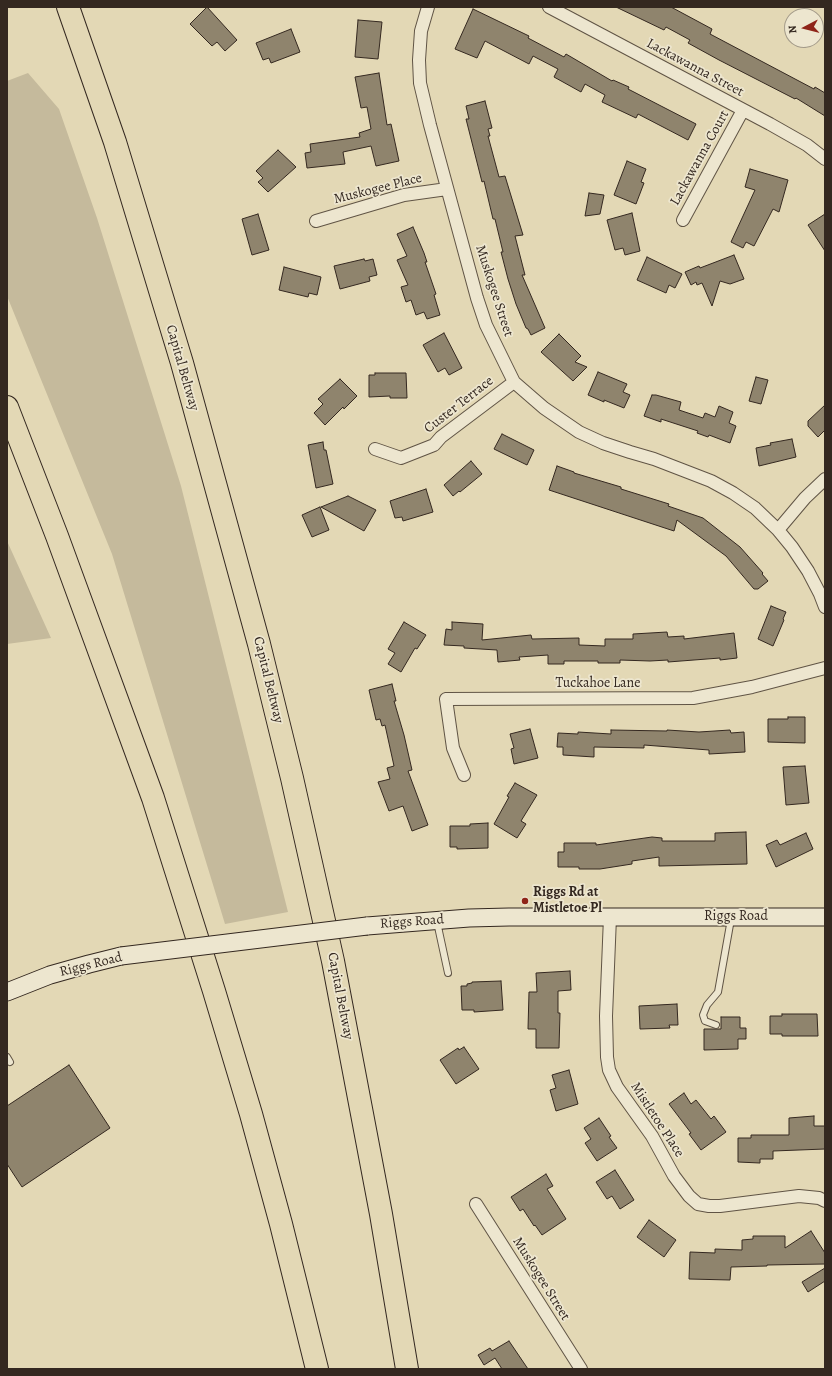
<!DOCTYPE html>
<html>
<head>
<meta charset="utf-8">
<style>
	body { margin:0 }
	#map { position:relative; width:832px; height:1376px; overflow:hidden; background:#e3d8b5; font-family:Alegreya,serif }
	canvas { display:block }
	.frame { position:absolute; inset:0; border:8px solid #342820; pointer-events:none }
	.north { position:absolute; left:784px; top:8px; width:40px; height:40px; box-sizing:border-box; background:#ede6cf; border:1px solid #a39a89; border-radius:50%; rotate:263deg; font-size:11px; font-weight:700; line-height:16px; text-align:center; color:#342820 }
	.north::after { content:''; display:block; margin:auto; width:14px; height:18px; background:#8f2418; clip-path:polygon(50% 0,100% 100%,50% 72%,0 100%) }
</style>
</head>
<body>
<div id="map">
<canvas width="832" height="1376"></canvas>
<div class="frame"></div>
<div class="north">N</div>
</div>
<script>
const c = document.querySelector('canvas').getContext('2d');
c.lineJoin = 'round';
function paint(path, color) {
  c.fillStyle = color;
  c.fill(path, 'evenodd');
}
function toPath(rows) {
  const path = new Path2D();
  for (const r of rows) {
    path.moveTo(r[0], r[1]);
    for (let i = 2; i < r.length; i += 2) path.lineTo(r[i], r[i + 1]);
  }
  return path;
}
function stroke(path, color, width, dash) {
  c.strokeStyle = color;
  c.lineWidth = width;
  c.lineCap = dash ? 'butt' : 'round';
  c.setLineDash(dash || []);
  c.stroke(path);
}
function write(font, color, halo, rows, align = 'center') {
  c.font = font + ' Alegreya,serif';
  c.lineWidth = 3.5;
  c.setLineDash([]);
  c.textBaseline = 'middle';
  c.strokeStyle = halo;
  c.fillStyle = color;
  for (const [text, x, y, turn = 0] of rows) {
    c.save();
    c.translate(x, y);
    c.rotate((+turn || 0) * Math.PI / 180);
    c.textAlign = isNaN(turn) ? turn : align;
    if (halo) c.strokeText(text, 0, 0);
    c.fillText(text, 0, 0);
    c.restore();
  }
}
paint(toPath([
	[28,73,59,109,97,218,181,486,288,912,225,924,112,554,7,296,7,81],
	[7,541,51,638,7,644]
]), '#c5ba9c');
const building = toPath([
	[207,7,237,40,225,51,217,42,212,46,190,24,207,7],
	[616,7,671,7,712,29,710,34,814,89,815,87,825,93,825,116,796,98,795,99,719,60,688,43,690,40,666,27,664,30,616,7],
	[473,9,529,36,528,38,564,57,566,54,612,81,613,80,629,87,628,89,696,124,688,140,638,114,636,118,602,102,605,95,585,84,581,92,554,77,558,69,533,56,529,64,485,41,477,58,455,49,473,9],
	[358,20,382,22,378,59,355,57,358,20],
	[291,29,300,52,271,63,269,58,263,60,256,43,291,29],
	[379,73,387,125,391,124,399,161,376,166,371,146,343,152,345,164,307,168,305,153,311,152,310,144,360,137,359,133,371,129,367,107,361,108,355,77,379,73],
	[485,101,492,128,488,129,490,136,488,136,499,177,505,176,523,235,515,236,525,275,522,275,545,328,531,335,528,329,526,328,516,304,508,279,501,252,503,252,495,219,493,219,484,181,482,182,466,119,469,119,466,106,485,101],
	[278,150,296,167,268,192,258,182,263,178,256,171,278,150],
	[627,161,646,169,641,182,644,183,636,204,614,195,627,161],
	[750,169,788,180,779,212,773,209,754,246,746,242,743,248,731,242,755,190,745,187,750,169],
	[589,193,604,195,600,214,585,216,589,193],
	[632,213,640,251,625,255,623,248,615,250,607,220,632,213],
	[258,214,269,250,252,255,242,219,258,214],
	[825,214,825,251,808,225,825,214],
	[413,227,424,253,427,262,425,262,436,294,434,295,440,315,427,319,424,312,416,315,411,300,406,302,401,287,408,285,397,260,407,256,397,234,413,227],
	[734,255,744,279,730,284,720,281,712,306,702,283,697,285,696,282,691,285,685,272,699,266,700,268,734,255],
	[647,257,682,274,675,288,669,285,666,293,637,280,647,257],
	[364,259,365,261,373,259,377,275,369,277,370,281,340,289,334,266,364,259],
	[284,267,321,277,317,295,309,293,308,297,279,290,284,267],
	[444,333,462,368,449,375,445,368,438,372,423,345,444,333],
	[559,334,581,356,575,362,587,367,573,381,541,352,559,334],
	[598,372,627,384,623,392,630,395,624,408,604,400,604,402,588,395,598,372],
	[375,373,406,373,407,398,390,398,390,396,369,397,369,375,375,375,375,373],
	[756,377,768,380,761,404,749,401,756,377],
	[340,379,357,396,344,409,343,407,325,425,314,413,323,404,318,399,340,379],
	[652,395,656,395,681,402,679,410,703,418,705,413,715,417,719,406,733,412,729,423,736,426,730,443,709,435,708,437,697,433,698,431,661,419,661,422,644,416,652,395],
	[825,405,825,430,818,437,808,426,808,421,825,405],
	[502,434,534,450,527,465,494,449,502,434],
	[792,439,796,457,759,466,756,448,771,445,770,443,792,439],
	[323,442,324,450,326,450,333,484,316,488,308,445,323,442],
	[471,461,482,474,460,492,459,491,453,496,444,485,471,461],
	[557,466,574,472,574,473,621,487,621,489,669,504,668,506,703,518,740,547,763,573,762,574,768,581,758,589,754,589,726,556,677,520,674,531,549,490,557,466],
	[426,489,433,512,403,521,402,517,395,518,390,501,426,489],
	[348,496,376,510,364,531,321,507,348,496],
	[320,507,329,530,312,537,302,515,320,507],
	[771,606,786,612,783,619,784,620,773,646,758,639,771,606],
	[404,622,426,635,417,649,415,648,401,672,388,664,395,653,388,649,404,622],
	[452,622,483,624,482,640,531,635,532,639,579,638,579,645,605,646,605,639,633,639,633,634,667,632,668,637,684,636,684,639,734,633,737,658,720,660,720,658,668,662,668,660,650,661,620,660,620,663,598,663,598,661,564,661,564,664,548,664,548,655,519,657,520,660,498,662,497,650,464,648,464,646,444,645,446,629,452,630,452,622],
	[392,684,396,701,394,701,404,735,412,770,408,771,428,825,412,831,403,806,389,811,378,782,390,779,387,768,394,766,385,725,382,726,380,719,376,720,369,690,392,684],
	[788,717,805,717,805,743,768,742,768,719,788,719,788,717],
	[530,729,538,758,514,764,511,749,514,748,510,734,530,729],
	[611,730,667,731,667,730,699,732,730,730,731,733,744,732,745,752,709,754,709,750,644,745,644,748,594,747,594,757,563,755,563,747,557,747,558,733,578,734,578,732,611,734,611,730],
	[805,766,809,803,786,805,783,767,805,766],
	[515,783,537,795,521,821,526,824,517,838,494,824,509,797,507,796,515,783],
	[488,823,488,848,457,849,457,847,450,847,450,826,470,826,470,824,488,823],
	[746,832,747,864,659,866,659,857,632,861,632,864,600,869,579,869,579,867,558,867,558,852,564,852,564,843,596,843,596,845,652,837,662,838,662,841,715,841,715,833,746,832],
	[806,833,813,849,776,867,766,845,777,840,780,845,806,833],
	[570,971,571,990,558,991,558,1013,560,1013,559,1048,536,1048,536,1029,528,1029,529,992,537,992,536,973,570,971],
	[501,981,503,1010,474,1012,474,1010,462,1010,461,986,467,986,467,984,472,983,472,982,501,981],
	[677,1004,678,1025,669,1025,670,1028,640,1029,639,1006,677,1004],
	[782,1014,817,1014,818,1036,782,1036,782,1034,770,1034,770,1016,782,1016,782,1014],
	[721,1017,740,1017,740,1028,746,1028,746,1039,738,1039,738,1049,704,1050,704,1029,721,1029,721,1017],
	[464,1047,479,1069,456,1084,440,1060,458,1048,459,1050,464,1047],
	[69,1065,110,1128,22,1187,7,1164,7,1106,69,1065],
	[569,1070,578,1104,556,1111,550,1090,556,1088,552,1075,569,1070],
	[684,1093,691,1104,696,1100,711,1119,714,1116,726,1132,701,1150,689,1134,691,1133,669,1104,684,1093],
	[814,1116,814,1126,825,1126,825,1149,773,1151,773,1159,760,1159,760,1163,738,1162,738,1138,751,1138,751,1135,789,1135,789,1118,814,1116],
	[599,1118,611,1136,609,1137,617,1148,597,1161,585,1143,591,1139,584,1128,599,1118],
	[615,1170,634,1200,620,1209,612,1196,607,1199,596,1182,615,1170],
	[546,1174,553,1186,547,1189,566,1219,542,1235,535,1225,534,1226,523,1209,520,1211,511,1197,546,1174],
	[649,1220,676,1240,664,1257,637,1237,649,1220],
	[811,1231,825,1253,825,1264,767,1265,767,1266,731,1267,730,1280,689,1279,690,1252,715,1253,715,1249,742,1250,742,1240,753,1239,753,1236,785,1236,785,1248,811,1231],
	[825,1268,825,1281,808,1292,802,1282,825,1268],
	[509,1341,528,1369,502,1369,495,1358,484,1365,478,1355,490,1348,492,1351,509,1341]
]);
paint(building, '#8f846d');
stroke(building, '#342820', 1);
const lane = toPath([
	[437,922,448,973],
	[716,1025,705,1021,703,1015,707,1005,718,992,731,919],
	[7,1057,10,1062]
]);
const street = toPath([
	[428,7,421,31,419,60,420,83,430,125,477,298,486,325,514,382,544,408,579,432,603,443,630,452,654,459,711,481,733,493,755,508,778,530,792,547,808,571,820,594,825,607],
	[549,7,770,124,807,145,825,159],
	[683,220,743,110],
	[316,221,404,195,447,189],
	[375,449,401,458,434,445,441,437,514,382],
	[778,530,805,498,825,479],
	[464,775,453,748,446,699,693,698,752,687,825,668],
	[610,917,606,1016,607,1057,609,1070,617,1087,652,1136,674,1176,689,1196,698,1204,709,1206,720,1206,799,1196,819,1198,825,1201],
	[476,1204,581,1369]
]);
const secondary = toPath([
	[367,926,469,918,509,917,825,917],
	[7,992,50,975,89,964,121,956]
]);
const highway = toPath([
	[68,7,115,142,182,363,259,644,292,778,333,961,381,1214,407,1369],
	[7,407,57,536,153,798,214,991,251,1114,281,1224,317,1369]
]);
stroke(lane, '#605445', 8);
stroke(street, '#605445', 14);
stroke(secondary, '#342820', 19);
stroke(highway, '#342820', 24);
stroke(lane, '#ede6cf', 6);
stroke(street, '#ede6cf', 12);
stroke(secondary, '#ede6cf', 17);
stroke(highway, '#e3d8b5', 22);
const secondaryBridge = toPath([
	[121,956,367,926]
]);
stroke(secondaryBridge, '#342820', 19, []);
stroke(secondaryBridge, '#ede6cf', 17);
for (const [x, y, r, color] of [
	[525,901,4,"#8f2418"]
]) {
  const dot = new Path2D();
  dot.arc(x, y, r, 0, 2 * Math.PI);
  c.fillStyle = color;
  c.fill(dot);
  stroke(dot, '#ede6cf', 1.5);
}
write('14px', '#342820', '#ede6cf', [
	["Lackawanna Street",695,68,28],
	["Lackawanna Court",700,158,-61],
	["Muskogee Place",378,189,-14],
	["Muskogee Street",494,291,72],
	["Capital Beltway",182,368,74],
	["Custer Terrace",459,405,-38],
	["Capital Beltway",268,680,76],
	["Tuckahoe Lane",598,684],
	["Riggs Road",736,917],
	["Riggs Road",412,922,-4],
	["Riggs Road",91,965,-14],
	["Capital Beltway",340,996,79],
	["Mistletoe Place",657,1120,57],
	["Muskogee Street",541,1279,58]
]);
write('bold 14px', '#342820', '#ede6cf', [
	["Riggs Rd at",533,893],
	["Mistletoe Pl",533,909]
], 'left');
</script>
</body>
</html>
